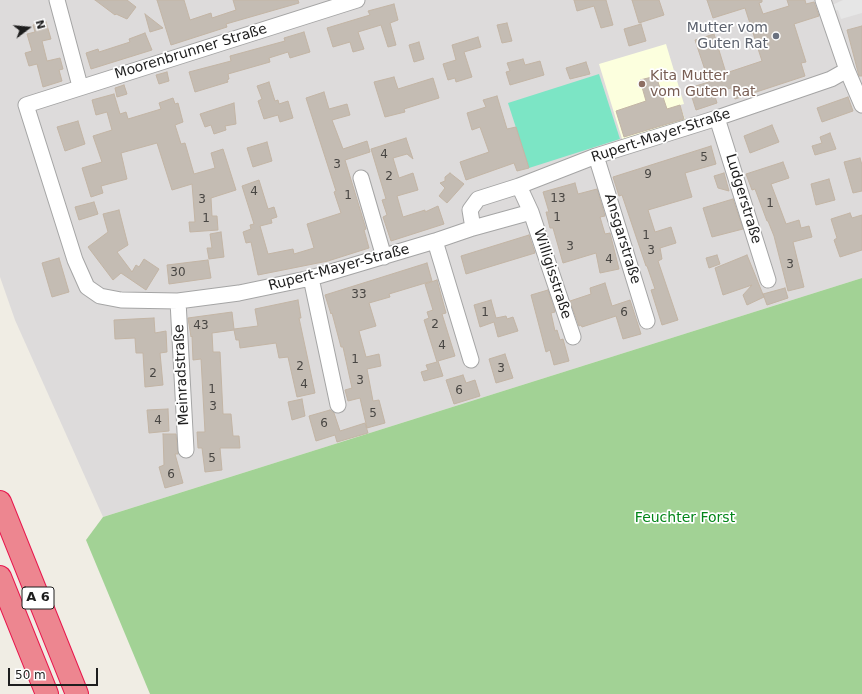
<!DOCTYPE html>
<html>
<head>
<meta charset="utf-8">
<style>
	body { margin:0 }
	#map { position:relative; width:862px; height:694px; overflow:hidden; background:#f0ede4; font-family:"DejaVu Sans",sans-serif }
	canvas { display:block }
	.north { position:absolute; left:8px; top:8px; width:40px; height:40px; -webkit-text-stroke:3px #fff; paint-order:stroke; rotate:74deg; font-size:11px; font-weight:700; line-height:16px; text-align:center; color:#1e1e1e }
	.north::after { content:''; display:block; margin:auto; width:14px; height:18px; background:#1e1e1e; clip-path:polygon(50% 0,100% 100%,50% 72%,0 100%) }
	.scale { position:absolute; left:8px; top:668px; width:90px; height:18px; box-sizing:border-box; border:2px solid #1e1e1e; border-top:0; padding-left:5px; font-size:12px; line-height:14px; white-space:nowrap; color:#1e1e1e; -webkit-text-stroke:3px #fff; paint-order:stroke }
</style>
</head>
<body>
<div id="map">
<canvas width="862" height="694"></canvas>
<div class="north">N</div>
<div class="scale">50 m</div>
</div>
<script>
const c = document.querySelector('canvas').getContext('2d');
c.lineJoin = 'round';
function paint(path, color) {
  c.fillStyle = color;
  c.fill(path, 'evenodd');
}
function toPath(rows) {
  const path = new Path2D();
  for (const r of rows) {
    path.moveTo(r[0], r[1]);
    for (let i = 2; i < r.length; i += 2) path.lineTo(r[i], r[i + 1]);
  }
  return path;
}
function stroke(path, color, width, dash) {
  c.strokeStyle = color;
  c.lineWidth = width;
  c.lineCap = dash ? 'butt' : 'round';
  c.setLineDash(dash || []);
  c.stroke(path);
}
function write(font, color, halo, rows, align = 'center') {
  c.font = font + ' "DejaVu Sans",sans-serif';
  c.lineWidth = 3.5;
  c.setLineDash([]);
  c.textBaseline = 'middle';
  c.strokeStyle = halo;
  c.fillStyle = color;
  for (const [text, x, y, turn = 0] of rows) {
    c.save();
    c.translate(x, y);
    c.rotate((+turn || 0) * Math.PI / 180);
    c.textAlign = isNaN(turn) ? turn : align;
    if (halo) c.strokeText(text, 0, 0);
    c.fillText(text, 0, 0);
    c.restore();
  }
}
paint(toPath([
	[0,0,862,0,862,278,103,517,15,320,0,277]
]), '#dddbdb');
paint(toPath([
	[666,44,684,104,680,105,686,122,623,142,599,64]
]), '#fcffde');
paint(toPath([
	[862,278,862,694,150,694,86,540,103,517]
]), '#a2d295');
paint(toPath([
	[599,74,620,139,529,168,508,103]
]), '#7ce5c5');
paint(toPath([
	[843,0,862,0,862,13,841,19,838,10,834,11,832,5]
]), '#e6e6e6');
const building = toPath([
	[95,0,127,0,136,7,127,19,116,14,115,15,95,0],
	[157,0,184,0,190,20,211,13,212,18,236,10,233,0,298,0,299,3,226,24,227,27,171,45,157,0],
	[574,0,606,0,613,25,601,28,594,6,577,11,574,0],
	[632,0,659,0,664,15,639,23,632,0],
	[707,0,762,0,762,2,759,3,763,14,789,6,787,0,805,0,806,4,814,2,819,16,794,24,806,62,801,63,805,76,735,99,731,88,714,93,717,103,696,110,689,88,709,82,695,40,714,34,726,73,762,61,745,8,713,18,707,0],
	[394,4,398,20,390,23,396,45,388,47,381,25,358,32,364,49,353,52,350,42,333,47,327,28,370,15,368,11,394,4],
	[145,14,163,28,150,32,145,14],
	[46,22,51,39,42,41,47,61,60,58,63,69,59,70,62,81,43,87,37,64,29,66,25,53,32,51,27,34,35,32,33,25,46,22],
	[507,23,512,41,502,43,497,25,507,23],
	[641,24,646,41,629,46,624,29,641,24],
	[862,26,862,76,859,76,847,30,862,26],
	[304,32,310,52,290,58,288,52,269,58,270,62,228,74,229,79,227,80,228,82,195,92,189,72,231,61,230,56,285,41,284,38,304,32],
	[145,33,152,50,91,69,86,53,98,49,99,52,130,42,129,39,145,33],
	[478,37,481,47,464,52,472,77,456,82,455,78,448,80,443,64,456,60,452,45,478,37],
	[419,42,424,59,414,62,409,45,419,42],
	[523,59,525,65,540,61,544,75,510,85,506,72,510,71,507,63,523,59],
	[586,62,590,74,570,79,566,68,586,62],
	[167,72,169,81,159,84,156,75,167,72],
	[656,76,667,109,680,105,684,119,624,137,616,111,646,101,640,80,656,76],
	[394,77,398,89,433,78,439,98,404,109,405,112,385,117,374,82,394,77],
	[269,82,275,101,278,100,279,104,288,101,293,118,280,122,278,115,264,119,258,101,262,99,257,86,269,82],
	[124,85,127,94,117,97,115,88,124,85],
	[324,92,329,109,347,104,350,115,332,120,343,149,367,141,370,152,345,160,366,229,364,230,369,248,328,261,258,275,251,242,246,243,243,232,251,229,250,225,254,224,242,186,259,180,268,209,274,207,277,217,271,219,272,223,260,226,268,254,293,249,294,254,314,248,307,224,341,213,334,192,336,191,306,98,324,92],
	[114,94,120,114,126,112,128,119,161,109,159,103,173,98,175,104,178,103,183,122,175,125,181,144,185,143,194,174,215,168,211,153,223,149,236,190,211,198,212,216,217,216,218,230,190,232,189,222,195,222,192,184,172,190,157,143,121,153,127,179,101,186,103,193,91,197,82,168,102,162,93,136,112,130,107,112,96,115,92,100,114,94],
	[497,96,507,129,516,127,529,168,517,171,514,163,466,180,460,162,489,152,480,127,472,130,467,113,486,107,483,100,497,96],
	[848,97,853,111,822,122,817,108,848,97],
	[234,103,236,124,225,126,226,130,214,134,211,125,205,127,200,114,234,103],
	[78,121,85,144,65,151,57,127,78,121],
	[772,125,779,142,750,153,744,136,772,125],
	[830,133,836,149,815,155,812,146,822,143,820,137,830,133],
	[406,138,413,159,407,154,393,158,399,178,413,173,418,190,397,196,403,217,425,210,425,212,438,206,444,224,391,241,383,217,387,215,382,200,386,199,371,149,406,138],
	[267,142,272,161,253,167,247,148,267,142],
	[711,146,716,164,685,173,692,197,648,210,655,232,671,227,676,243,660,248,662,259,658,261,678,320,662,325,651,290,655,289,647,266,646,266,622,195,619,196,613,177,711,146],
	[860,158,862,165,862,191,853,193,844,162,860,158],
	[783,162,789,178,771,184,786,224,799,220,801,228,809,226,812,237,793,242,804,287,788,291,774,236,768,221,767,221,755,189,752,190,746,174,783,162],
	[450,173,464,184,447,203,439,196,445,188,440,183,445,181,445,177,450,173],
	[724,173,729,191,718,188,714,176,724,173],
	[829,179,835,200,816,205,811,184,829,179],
	[575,183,578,194,597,189,605,216,600,217,605,234,610,233,619,269,600,273,596,253,563,263,553,228,550,228,546,212,549,212,543,192,575,183],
	[733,199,743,229,712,237,703,208,733,199],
	[94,202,98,214,79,220,75,207,94,202],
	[119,210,128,245,117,252,132,272,136,265,139,267,144,259,159,269,146,290,121,273,113,280,88,247,108,232,103,214,119,210],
	[850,213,852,218,862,215,862,250,840,257,834,240,837,238,831,219,850,213],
	[221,232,224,257,209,259,207,248,212,248,210,234,221,232],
	[529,235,535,253,466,274,461,256,529,235],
	[717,255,720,264,709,268,706,258,717,255],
	[747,255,764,297,747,305,743,295,752,285,723,295,715,268,747,255],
	[59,258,69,292,52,297,42,263,59,258],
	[208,260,211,278,169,284,167,265,208,260],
	[427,263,432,281,389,294,390,297,369,303,376,326,359,331,366,357,379,354,381,366,367,369,373,401,379,400,385,423,367,428,360,398,348,401,345,390,352,388,343,347,341,347,332,313,331,314,325,295,427,263],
	[437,280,446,313,442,314,455,356,438,361,443,376,424,381,421,372,428,370,426,365,437,362,424,320,429,318,427,312,433,310,425,284,437,280],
	[605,283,612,306,630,300,641,334,623,339,616,316,582,327,581,325,579,326,570,301,591,294,590,288,605,283],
	[785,288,788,298,767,305,763,294,785,288],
	[548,290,555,312,551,313,555,331,557,330,560,340,563,339,569,361,554,365,550,350,546,352,531,295,548,290],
	[298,300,301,318,299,318,315,393,297,397,288,357,279,358,276,343,240,348,239,340,236,340,234,330,212,333,213,352,220,352,223,414,231,414,233,436,239,436,240,448,220,448,222,470,205,472,202,448,198,448,197,432,205,432,201,359,193,360,192,336,191,337,188,318,232,312,234,329,258,326,255,309,298,300],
	[491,300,496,318,506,316,507,319,513,317,518,331,498,337,494,322,480,327,474,305,491,300],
	[154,318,155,333,166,331,167,352,160,353,163,385,145,387,143,353,136,353,135,338,115,339,114,320,154,318],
	[505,354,513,378,496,383,489,359,505,354],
	[463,375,466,383,475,380,480,396,454,404,446,380,463,375],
	[302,399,305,416,292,420,288,402,302,399],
	[168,409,169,431,149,433,147,410,168,409],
	[330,410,334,413,340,431,365,423,368,433,337,442,335,435,316,441,309,416,330,410],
	[163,434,176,434,178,454,175,454,183,483,165,488,159,467,164,465,163,434]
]);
paint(building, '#c4bcb3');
stroke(building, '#c3b5a5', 1);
const minor = toPath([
	[57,0,80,86],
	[357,0,26,105,75,260,87,287,100,296,121,300,178,301,239,293,311,278,435,241,473,228,531,212,519,186,596,156,717,118,831,79,847,70],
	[823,0,847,70,862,105],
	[717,118,768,280],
	[596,156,647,321],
	[361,178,384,257],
	[531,212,573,337],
	[473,228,470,210,478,199,519,186],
	[435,241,471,360],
	[311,278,338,405],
	[178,301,186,450]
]);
const highway = toPath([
	[0,502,77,694],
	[0,577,47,694]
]);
stroke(minor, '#a5a5a5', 17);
stroke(highway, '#e8174d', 24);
stroke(minor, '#fff', 15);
stroke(highway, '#ed8690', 22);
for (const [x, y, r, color] of [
	[776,36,4,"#6b7280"],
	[642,84,4,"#8d6e63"]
]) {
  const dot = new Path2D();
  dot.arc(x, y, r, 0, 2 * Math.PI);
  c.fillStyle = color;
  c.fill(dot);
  stroke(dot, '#fff', 1.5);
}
write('12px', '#484643', null, [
	["4",384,155],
	["5",704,158],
	["3",337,165],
	["9",648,175],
	["2",389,177],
	["4",254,192],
	["1",348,196],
	["13",558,199],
	["3",202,200],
	["1",770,204],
	["1",557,218],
	["1",206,219],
	["1",646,236],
	["3",570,247],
	["3",651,251],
	["4",609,260],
	["3",790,265],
	["30",178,273],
	["33",359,295],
	["1",485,313],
	["6",624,313],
	["2",435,325],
	["43",201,326],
	["4",442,346],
	["1",355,360],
	["2",300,367],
	["3",501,369],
	["2",153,374],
	["3",360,381],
	["4",304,385],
	["1",212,390],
	["6",459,391],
	["3",213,407],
	["5",373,414],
	["4",158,421],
	["6",324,424],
	["5",212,459],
	["6",171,475]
]);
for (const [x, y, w] of [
	[38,598,32]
]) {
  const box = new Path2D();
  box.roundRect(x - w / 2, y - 11, w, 22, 3);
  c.fillStyle = '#fff';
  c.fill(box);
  stroke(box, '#1e1e1e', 1);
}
write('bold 13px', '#1e1e1e', null, [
	["A 6",38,598]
]);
write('14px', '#5b616d', '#fff', [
	["Mutter vom",768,28],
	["Guten Rat",768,44]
], 'right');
write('14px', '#1e1e1e', '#fff', [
	["Moorenbrunner Straße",191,52,-17],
	["Rupert-Mayer-Straße",661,136,-18],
	["Ludgerstraße",743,199,73],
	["Ansgarstraße",622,239,73],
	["Rupert-Mayer-Straße",339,268,-15],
	["Willigisstraße",552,274,72],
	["Meinradstraße",182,375,-93]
]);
write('14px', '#785e54', '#fff', [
	["Kita Mutter",650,76],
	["vom Guten Rat",650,92]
], 'left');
write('14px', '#038619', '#fff', [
	["Feuchter Forst",685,518]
]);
</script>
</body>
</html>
